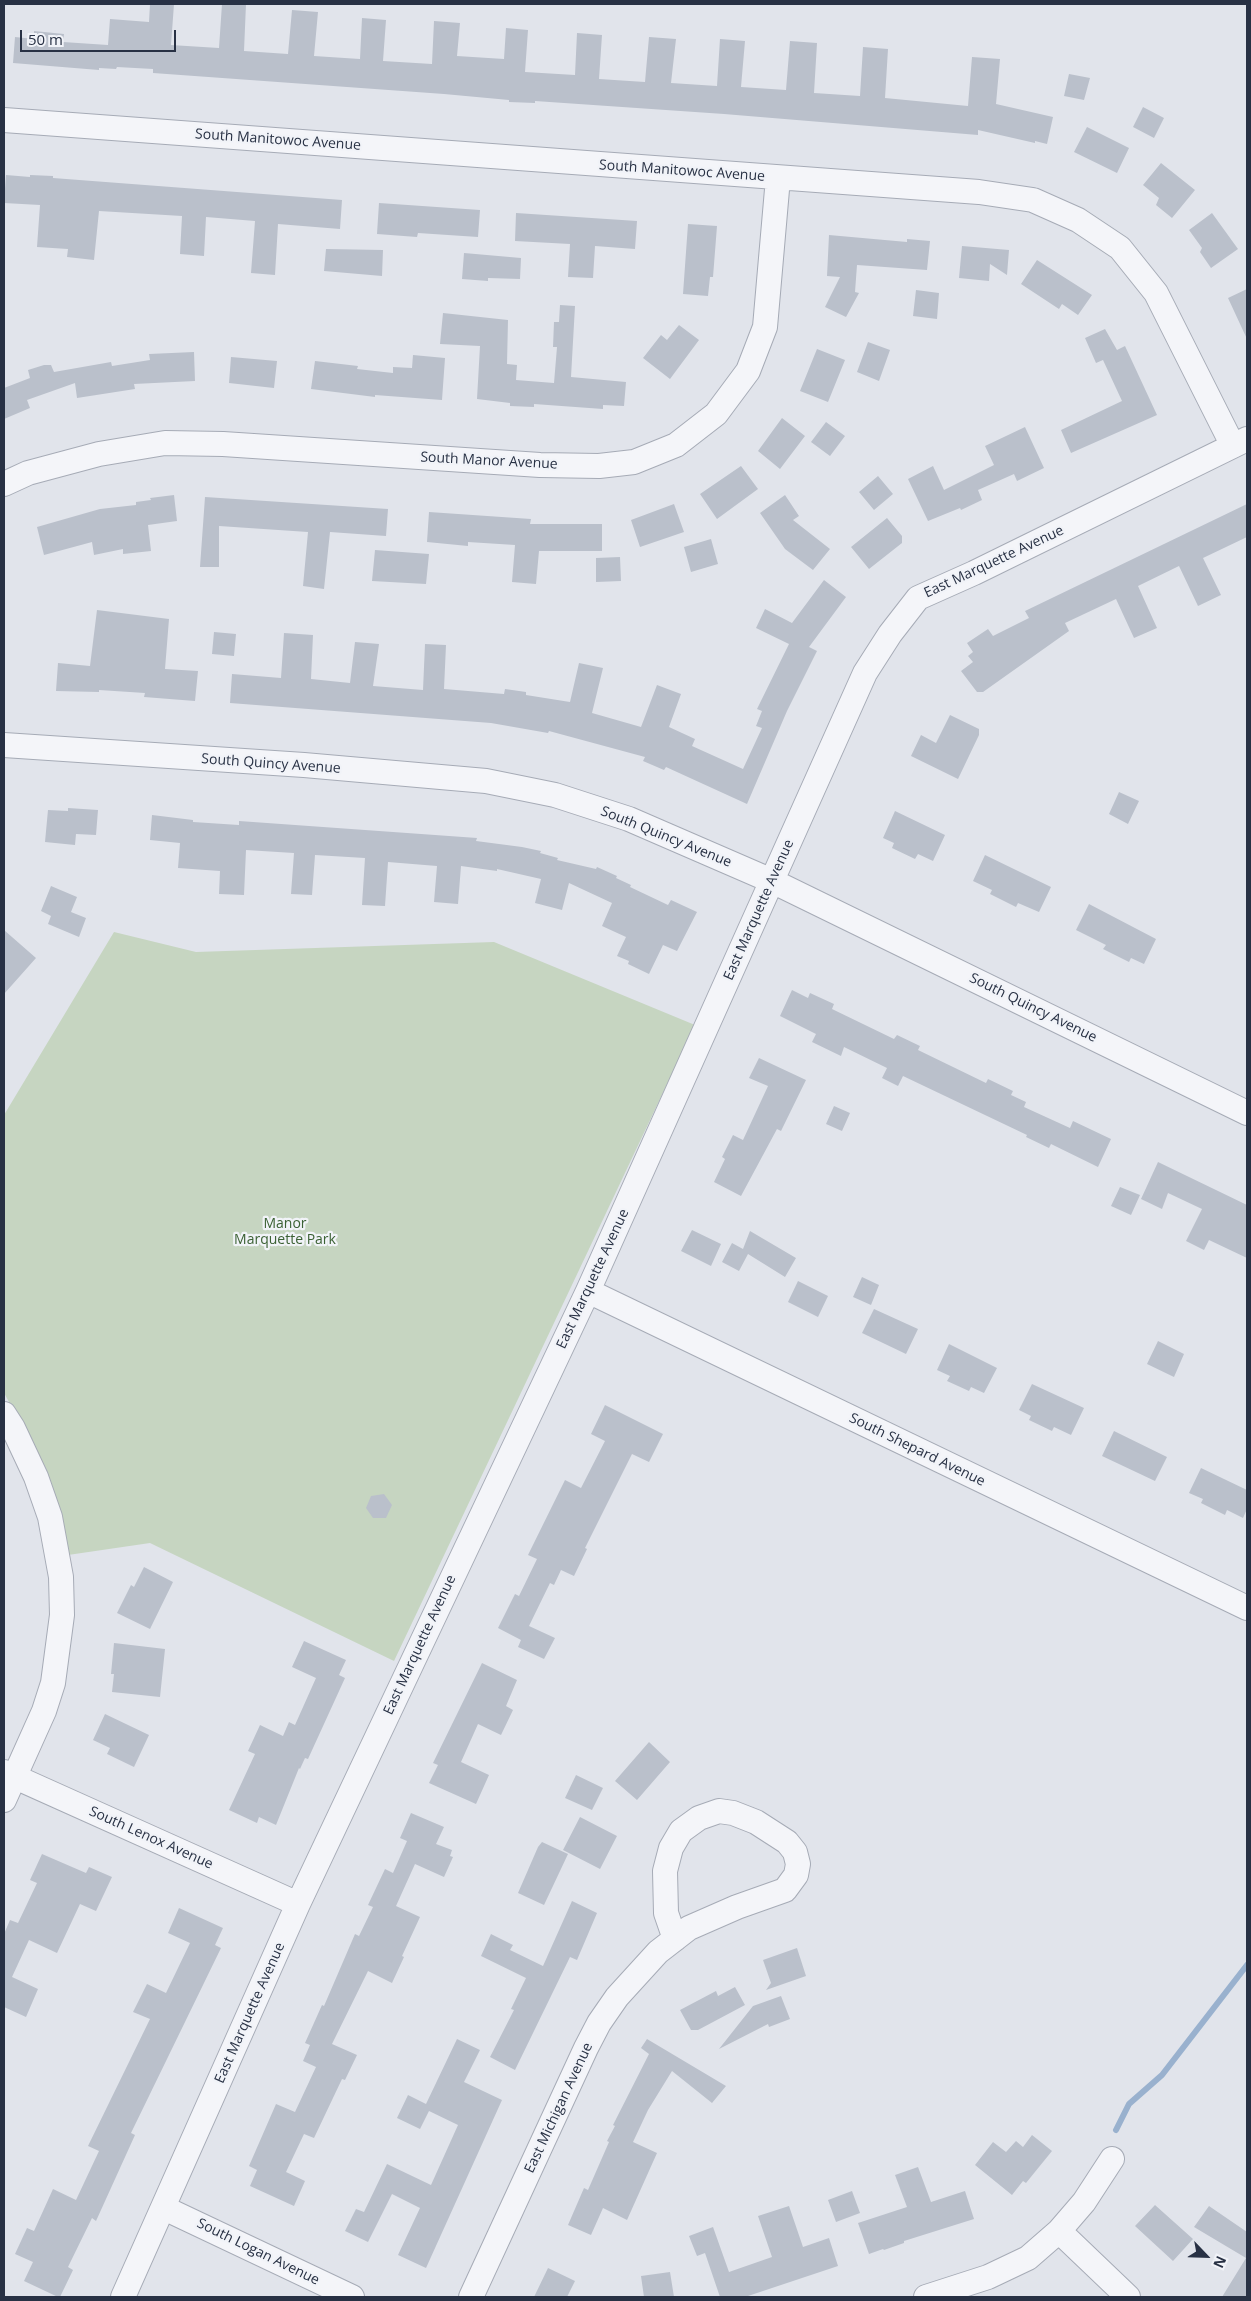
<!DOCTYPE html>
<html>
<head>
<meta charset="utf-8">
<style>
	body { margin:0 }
	#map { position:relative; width:1251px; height:2301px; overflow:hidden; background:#e1e4eb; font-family:"Open Sans",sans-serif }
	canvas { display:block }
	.frame { position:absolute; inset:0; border:5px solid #283144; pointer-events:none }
	.north { position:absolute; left:1181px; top:2231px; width:50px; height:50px; -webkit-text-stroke:4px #f1f3f8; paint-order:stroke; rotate:114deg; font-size:14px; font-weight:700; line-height:20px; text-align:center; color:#283144 }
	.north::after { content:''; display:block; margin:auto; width:18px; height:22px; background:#283144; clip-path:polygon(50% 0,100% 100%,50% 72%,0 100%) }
	.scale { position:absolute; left:20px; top:30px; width:156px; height:22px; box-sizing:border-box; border:2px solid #283144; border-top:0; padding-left:6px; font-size:15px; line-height:18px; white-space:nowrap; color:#283144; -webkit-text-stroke:4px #f1f3f8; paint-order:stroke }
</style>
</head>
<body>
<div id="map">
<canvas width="1251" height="2301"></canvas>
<div class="frame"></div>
<div class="north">N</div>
<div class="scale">50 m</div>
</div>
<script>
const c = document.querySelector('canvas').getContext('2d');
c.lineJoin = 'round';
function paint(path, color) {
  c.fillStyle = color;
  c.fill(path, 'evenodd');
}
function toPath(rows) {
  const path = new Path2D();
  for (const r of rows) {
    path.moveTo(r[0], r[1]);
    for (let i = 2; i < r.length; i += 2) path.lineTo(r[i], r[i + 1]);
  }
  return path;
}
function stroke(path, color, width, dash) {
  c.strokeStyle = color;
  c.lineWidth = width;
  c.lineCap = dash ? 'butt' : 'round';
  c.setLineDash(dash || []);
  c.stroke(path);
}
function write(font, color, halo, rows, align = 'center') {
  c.font = font + ' "Open Sans",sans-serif';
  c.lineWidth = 4.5;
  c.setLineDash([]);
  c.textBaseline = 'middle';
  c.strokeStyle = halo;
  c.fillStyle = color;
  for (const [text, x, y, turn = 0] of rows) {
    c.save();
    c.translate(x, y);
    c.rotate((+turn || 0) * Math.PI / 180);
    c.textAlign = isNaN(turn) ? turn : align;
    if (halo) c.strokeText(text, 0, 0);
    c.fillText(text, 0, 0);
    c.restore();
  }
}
paint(toPath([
	[114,932,196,952,494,942,695,1025,394,1661,150,1543,68,1555,58,1504,46,1468,4,1393,4,1115]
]), '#c6d5c1');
stroke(toPath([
	[1116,2130,1129,2104,1162,2075,1247,1965]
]), '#99b1ce', 6);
paint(toPath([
	[150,4,174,4,171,45,219,48,222,4,246,4,244,51,288,54,292,10,318,12,314,56,360,59,362,18,386,20,383,61,432,64,434,21,460,23,457,56,504,59,506,28,528,30,525,72,575,75,577,33,602,35,599,79,645,82,649,37,676,39,671,83,717,86,720,39,745,41,741,87,786,90,790,41,817,43,814,93,860,96,863,47,888,49,885,98,968,106,972,57,1000,59,996,104,1053,117,1047,144,1035,141,1035,143,978,130,978,135,724,114,535,101,535,103,509,102,509,100,444,94,153,73,153,69,117,67,116,69,99,68,99,70,13,63,15,37,34,39,34,31,64,34,63,42,108,45,110,19,149,22],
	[1069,74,1090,78,1084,100,1064,96],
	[1143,107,1164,118,1154,138,1133,127],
	[1087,127,1129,148,1117,173,1074,152],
	[1161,163,1195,190,1172,218,1156,205,1159,198,1143,185],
	[6,175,30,177,30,175,53,176,53,178,342,200,340,229,278,224,275,275,251,273,255,221,206,217,204,256,180,254,182,216,99,211,94,260,67,257,68,249,37,247,40,205,4,203],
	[379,203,480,210,478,237,418,233,417,237,377,234],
	[516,213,637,221,635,249,595,246,593,278,568,277,570,244,515,241],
	[1212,213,1238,249,1211,268,1200,252,1202,248,1189,230],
	[688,224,717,226,713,277,710,277,708,296,683,294],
	[829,235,907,242,907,239,930,241,927,270,857,265,855,292,859,293,846,317,825,307,840,277,827,276],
	[962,246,1009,250,1007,275,990,264,989,281,959,278],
	[326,249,383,250,382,276,324,271],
	[464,253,521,258,520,279,488,278,488,281,462,279],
	[1037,260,1092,295,1078,315,1062,304,1059,309,1021,284],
	[1247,289,1247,339,1228,298],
	[916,290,939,293,937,319,913,316],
	[560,305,575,306,571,377,626,382,624,406,603,405,603,409,534,404,534,407,510,406,510,403,477,399,480,346,440,344,443,313,508,320,507,364,517,365,516,380,554,383,557,347,553,347,554,322,559,322],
	[679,325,699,340,670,379,643,358,661,335,667,340],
	[1105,329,1117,350,1125,346,1157,415,1071,453,1061,430,1122,401,1103,360,1096,363,1085,338],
	[868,342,890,350,879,381,857,372],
	[817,349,845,360,828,402,800,391],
	[194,352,195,381,134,384,135,389,77,398,75,383,27,400,30,408,4,419,4,388,30,378,28,370,44,365,51,365,54,372,111,362,112,366,150,360,149,354],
	[413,355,445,358,442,400,375,395,375,397,311,389,315,361,358,366,357,369,393,373,393,367,412,368],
	[231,357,277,361,274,388,229,383],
	[782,418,805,436,780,469,758,451],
	[826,422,845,436,830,456,811,442],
	[1025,427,1044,468,1017,481,1014,474,978,490,982,500,961,510,960,508,928,521,908,479,933,466,944,490,994,465,985,446],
	[741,466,758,489,717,519,700,494],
	[878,476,893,494,874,510,859,492],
	[174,495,177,521,148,525,151,551,123,554,123,549,94,555,92,542,44,555,37,527,100,509,136,505,136,502,151,500,150,498],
	[785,495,799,516,793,520,830,549,813,570,785,549,760,513],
	[205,497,388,509,386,536,330,532,324,589,303,586,308,532,219,526,219,567,200,567],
	[674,504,684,532,640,547,631,520],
	[1247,504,1247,537,1203,558,1221,595,1198,606,1179,566,1138,586,1157,628,1134,638,1116,599,1065,623,1069,631,983,692,977,692,961,671,973,662,968,656,973,652,967,643,988,629,993,636,1029,618,1025,611],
	[429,512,531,519,530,524,602,524,602,551,539,551,536,584,512,582,515,545,468,542,468,546,427,542],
	[887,518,902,536,902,543,869,569,851,547],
	[711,539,718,564,691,572,684,547],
	[375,550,429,554,426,584,372,581],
	[620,557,621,581,596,582,596,558],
	[824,580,846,597,809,647,817,651,787,711,747,804,666,767,664,770,643,761,645,757,549,731,548,733,491,723,230,703,232,674,281,678,284,633,313,635,311,679,350,683,355,642,379,644,373,686,423,690,425,644,446,645,444,689,504,694,505,689,526,692,526,695,570,702,579,663,603,668,592,713,641,727,657,685,681,694,669,727,695,739,692,746,743,769,762,728,756,726,762,711,757,709,789,644,756,628,765,609,792,623],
	[97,610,169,619,165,669,198,671,195,701,144,697,145,693,99,690,99,692,56,691,58,663,90,666],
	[214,632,236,634,234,656,212,654],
	[950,715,979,729,979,735,958,779,911,756,921,735,936,743],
	[1119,792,1139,801,1128,824,1109,814],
	[68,808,98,810,96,835,76,834,75,845,45,842,48,810,68,811],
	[895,811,945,835,933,861,918,854,915,859,892,848,894,843,883,838],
	[152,815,193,820,193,822,239,825,239,821,477,838,476,841,522,847,541,851,540,853,558,858,557,860,596,869,597,867,617,876,616,878,631,885,630,887,668,905,671,900,697,912,677,951,663,945,649,974,628,964,629,961,617,956,626,937,602,926,612,903,569,883,562,910,535,903,541,879,497,869,497,871,461,866,458,904,434,902,437,866,388,862,385,906,362,905,365,858,315,855,312,895,291,894,294,853,246,850,244,895,219,894,220,871,178,868,180,843,150,840],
	[985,855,1051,887,1039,912,1018,903,1016,907,990,894,992,890,973,881],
	[51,886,77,897,71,912,86,918,79,937,48,924,51,916,41,911],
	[1089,904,1156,939,1144,964,1131,958,1129,962,1103,949,1106,945,1076,930],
	[4,930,36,958,4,994],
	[792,990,808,998,810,993,834,1004,832,1009,894,1039,897,1035,920,1046,918,1050,986,1083,988,1079,1013,1091,1011,1095,1026,1102,1024,1107,1070,1128,1073,1121,1111,1139,1098,1167,1051,1144,1049,1148,1026,1137,1027,1135,903,1076,898,1086,882,1078,887,1068,844,1047,841,1056,812,1042,816,1034,780,1016],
	[759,1058,806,1080,781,1131,777,1129,741,1196,714,1182,725,1159,722,1157,733,1135,743,1140,768,1086,749,1078],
	[834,1106,850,1113,842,1131,826,1124],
	[1158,1162,1247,1205,1247,1258,1209,1240,1204,1250,1186,1241,1202,1209,1168,1193,1162,1209,1141,1199],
	[1120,1187,1140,1195,1131,1215,1111,1206],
	[692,1230,721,1244,711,1266,681,1251],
	[750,1231,796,1258,785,1277,748,1254,739,1271,722,1262,732,1243,743,1249],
	[862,1277,879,1285,871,1305,853,1297],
	[798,1281,828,1296,818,1317,788,1302],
	[874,1309,918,1329,906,1354,862,1333],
	[1158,1341,1184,1354,1174,1377,1147,1364],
	[949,1344,997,1368,984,1393,971,1387,969,1391,947,1381,950,1376,937,1370],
	[1032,1384,1084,1408,1071,1435,1054,1427,1052,1431,1029,1420,1031,1416,1019,1410],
	[605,1405,663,1434,649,1462,632,1454,585,1548,587,1549,574,1576,561,1570,554,1585,550,1583,529,1626,555,1638,544,1659,518,1647,521,1640,498,1628,515,1594,519,1596,537,1559,528,1555,565,1480,581,1488,605,1441,591,1434],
	[1114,1431,1167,1457,1155,1481,1102,1456],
	[1201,1468,1247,1490,1247,1509,1243,1518,1227,1510,1225,1515,1201,1503,1203,1499,1189,1493],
	[384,1494,392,1505,386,1518,373,1518,366,1508,371,1496],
	[144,1567,173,1582,150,1629,117,1613,131,1585,134,1587],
	[304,1641,346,1660,339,1675,345,1678,308,1759,305,1758,300,1769,299,1768,276,1825,259,1817,257,1823,229,1810,255,1754,248,1751,260,1725,283,1736,289,1722,295,1725,316,1678,292,1667],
	[114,1643,165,1649,160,1697,112,1692,114,1674,111,1674],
	[482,1663,517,1680,506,1706,513,1710,501,1735,478,1724,461,1762,489,1775,476,1804,429,1783,438,1765,433,1763],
	[105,1714,149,1735,134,1767,107,1754,110,1748,93,1740],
	[649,1742,670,1762,637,1800,615,1781],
	[576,1775,603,1788,592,1810,565,1798],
	[411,1813,444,1827,436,1844,452,1850,450,1856,453,1857,444,1877,415,1864,396,1906,420,1917,402,1956,404,1957,392,1983,368,1971,332,2044,357,2055,345,2080,342,2079,314,2138,304,2134,286,2172,305,2181,294,2206,250,2186,257,2170,249,2166,276,2104,295,2112,316,2067,303,2061,310,2045,305,2043,322,2005,324,2006,355,1934,359,1936,373,1907,368,1905,385,1869,393,1873,407,1841,400,1838],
	[580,1817,617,1836,600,1869,563,1850],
	[542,1842,568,1854,544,1905,518,1893,538,1847],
	[42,1854,86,1873,89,1867,112,1877,96,1911,80,1904,57,1953,29,1940,12,1977,38,1989,26,2017,4,2007,4,1934,10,1920,18,1923,37,1883,30,1880],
	[572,1901,597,1913,577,1960,570,1957,515,2070,490,2057,514,2010,511,2009,526,1978,481,1956,491,1934,513,1945,510,1950,543,1966],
	[179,1908,223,1928,215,1945,221,1948,131,2133,135,2135,96,2221,92,2218,68,2267,73,2270,60,2297,58,2297,24,2281,33,2262,15,2254,27,2228,34,2231,53,2189,76,2200,99,2151,88,2146,150,2019,133,2012,147,1984,166,1993,190,1943,168,1933],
	[797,1948,806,1976,766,1990,771,1983,763,1960],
	[735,1987,745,2005,698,2030,691,2030,680,2010,716,1991,718,1996],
	[781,1996,790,2019,769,2027,768,2024,719,2049,753,2006],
	[457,2039,480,2050,464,2082,502,2100,426,2268,398,2255,420,2208,392,2194,368,2242,345,2231,356,2209,364,2212,387,2164,431,2185,458,2125,429,2111,420,2129,397,2118,408,2095,426,2104],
	[647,2039,726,2086,712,2103,672,2071,648,2110,633,2142,657,2153,627,2220,603,2208,591,2235,568,2225,584,2188,588,2190,609,2142,607,2141,615,2126,613,2125,649,2054,641,2048],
	[1032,2135,1052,2151,1026,2183,1023,2181,1012,2195,975,2165,993,2142,1006,2152,1016,2141,1023,2147],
	[918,2167,931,2202,965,2191,974,2219,904,2241,904,2243,884,2250,883,2249,869,2254,858,2223,907,2207,895,2175],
	[852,2191,860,2213,836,2222,828,2200],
	[1155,2205,1193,2239,1173,2261,1135,2226],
	[789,2206,803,2247,829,2238,838,2266,745,2297,720,2297,705,2253,697,2256,689,2236,713,2227,729,2272,772,2257,758,2216],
	[1209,2206,1247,2232,1247,2297,1222,2297,1246,2258,1194,2227],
	[548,2268,575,2281,567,2297,534,2297],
	[670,2272,674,2297,644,2297,641,2276]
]), '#bac0cb');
const street = toPath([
	[4,120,979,192,1033,200,1078,220,1120,248,1156,293,1233,446],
	[4,484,28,473,99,454,165,443,223,444,540,465,599,466,634,462,676,445,716,414,748,371,765,327,778,178],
	[4,745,304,765,486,781,555,795,629,819,772,881,1247,1113],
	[588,1291,1247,1608],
	[4,1414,13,1428,36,1477,50,1517,61,1577,62,1615,53,1683,44,1711,4,1800],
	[4,1772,298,1904],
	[164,2208,352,2297],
	[1059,2231,1128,2297],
	[123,2297,298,1904,588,1291,865,673,890,634,918,598,974,573,1247,439],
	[471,2297,586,2048,599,2023,617,1997,658,1952,689,1928,737,1907,785,1890,796,1875,798,1864,795,1852,787,1842,756,1822,733,1813,719,1811,699,1818,681,1831,671,1848,665,1871,666,1913,675,1939],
	[926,2297,988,2277,1028,2258,1059,2231,1084,2202,1112,2159]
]);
stroke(street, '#a6abb6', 26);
stroke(street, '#f4f5f9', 24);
write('14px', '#283144', '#f1f3f8', [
	["South Manitowoc Avenue",278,140,4],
	["South Manitowoc Avenue",682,171,4],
	["South Manor Avenue",489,461,3],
	["East Marquette Avenue",994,562,-25],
	["South Quincy Avenue",271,764,4],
	["South Quincy Avenue",666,837,22],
	["East Marquette Avenue",759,910,-66],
	["South Quincy Avenue",1033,1008,26],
	["East Marquette Avenue",593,1279,-65],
	["South Shepard Avenue",917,1450,26],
	["East Marquette Avenue",420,1645,-65],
	["South Lenox Avenue",151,1838,24],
	["East Marquette Avenue",250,2013,-66],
	["East Michigan Avenue",559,2108,-65],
	["South Logan Avenue",258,2252,26]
]);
write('14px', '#3b6134', '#f1f3f8', [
	["Manor",285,1224],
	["Marquette Park",285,1240]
]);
</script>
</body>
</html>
